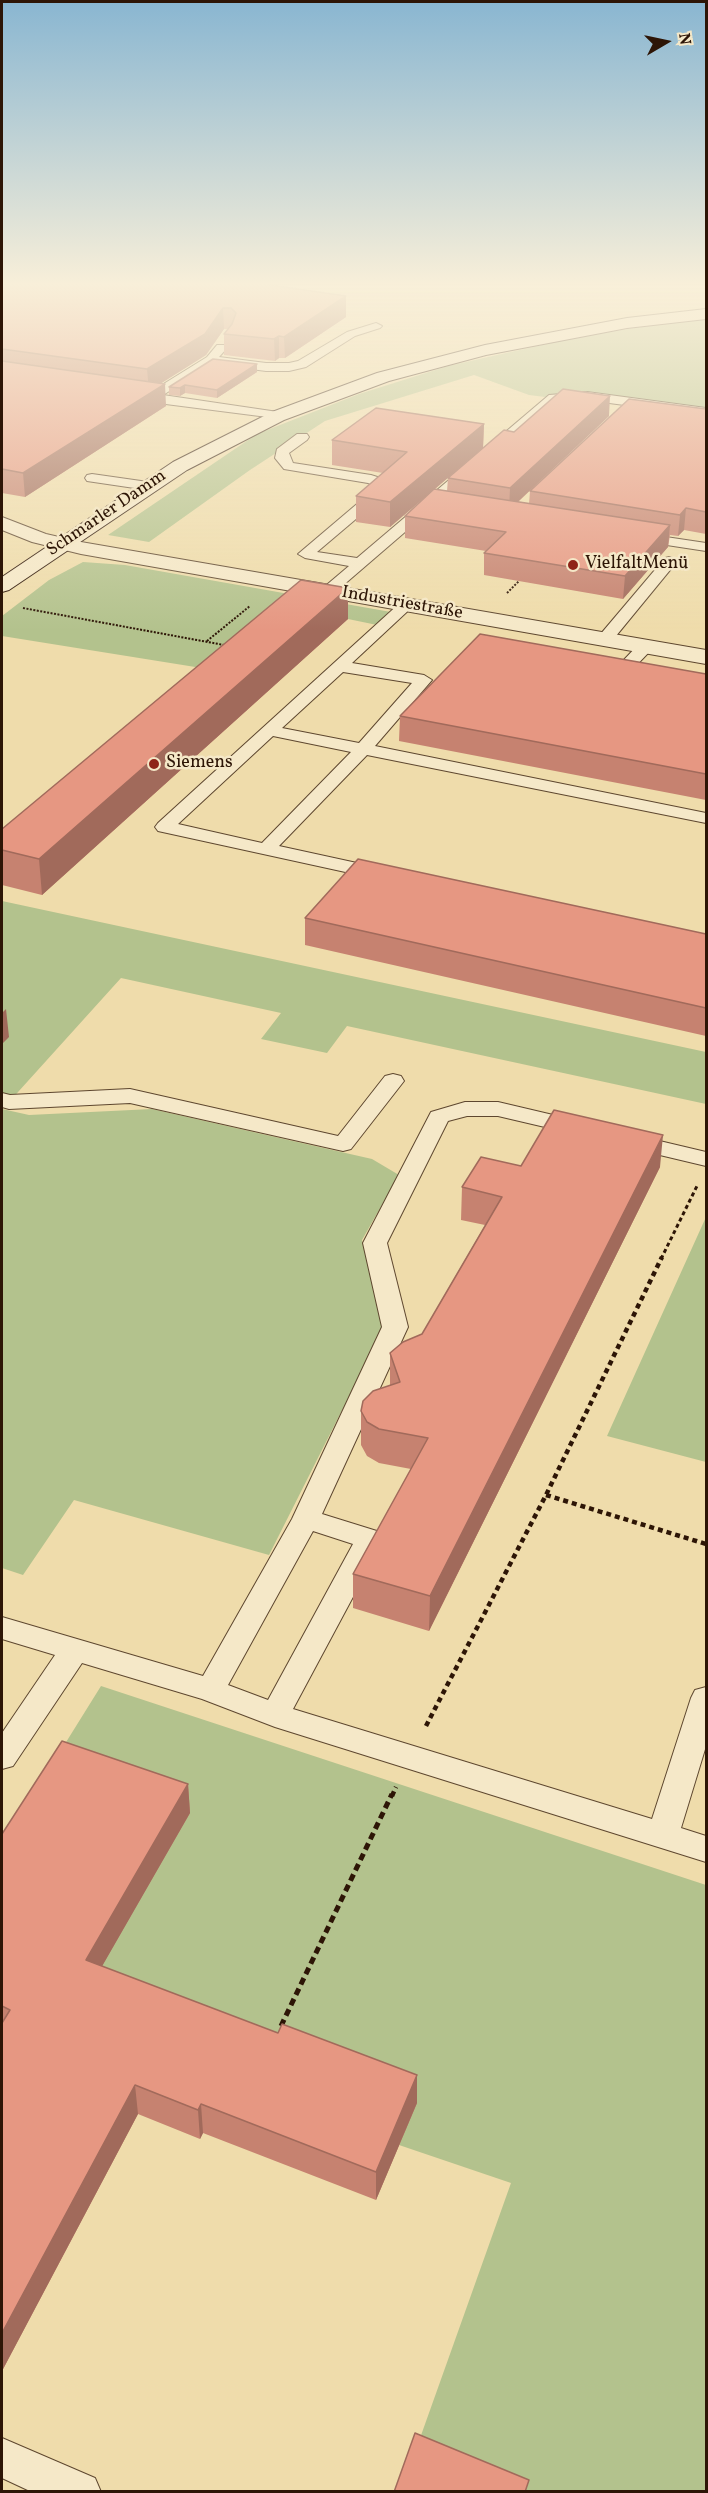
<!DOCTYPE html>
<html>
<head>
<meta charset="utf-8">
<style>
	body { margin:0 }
	#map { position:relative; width:708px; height:2493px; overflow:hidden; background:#efdcab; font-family:Vollkorn,serif }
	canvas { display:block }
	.frame { position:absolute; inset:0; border:3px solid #2d1506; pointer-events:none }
	.north { position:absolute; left:636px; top:12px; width:60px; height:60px; -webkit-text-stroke:4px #f5e8c8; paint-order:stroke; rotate:81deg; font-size:16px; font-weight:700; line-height:24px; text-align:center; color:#2d1506 }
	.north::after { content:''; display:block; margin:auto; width:21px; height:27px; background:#2d1506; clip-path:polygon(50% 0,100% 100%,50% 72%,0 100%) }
</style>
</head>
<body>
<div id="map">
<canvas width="708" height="2493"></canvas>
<div class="frame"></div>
<div class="north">N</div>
</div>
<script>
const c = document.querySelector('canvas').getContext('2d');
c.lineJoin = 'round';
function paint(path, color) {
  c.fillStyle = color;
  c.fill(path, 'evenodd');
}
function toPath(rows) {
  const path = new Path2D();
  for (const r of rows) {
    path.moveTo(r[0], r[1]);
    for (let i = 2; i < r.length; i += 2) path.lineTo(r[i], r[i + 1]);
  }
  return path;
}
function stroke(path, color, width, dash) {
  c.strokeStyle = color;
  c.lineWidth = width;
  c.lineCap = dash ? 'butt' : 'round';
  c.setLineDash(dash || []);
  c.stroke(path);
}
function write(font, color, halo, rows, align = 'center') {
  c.font = font + ' Vollkorn,serif';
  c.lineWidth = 5;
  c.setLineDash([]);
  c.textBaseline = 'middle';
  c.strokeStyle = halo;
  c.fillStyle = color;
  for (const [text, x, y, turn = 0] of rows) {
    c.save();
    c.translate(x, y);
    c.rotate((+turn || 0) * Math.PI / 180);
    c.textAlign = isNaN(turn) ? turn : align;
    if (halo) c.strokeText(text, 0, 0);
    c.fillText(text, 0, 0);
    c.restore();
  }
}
paint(toPath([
	[706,317,706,412,587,396,553,398,529,395,474,375,325,421,250,470,149,542,108,535,257,434,359,394,448,366,582,336],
	[83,562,125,565,391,612,377,625,348,619,214,670,2,636,2,616,49,580],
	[2,901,706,1052,706,1104,347,1026,327,1053,261,1039,281,1013,121,978,9,1102,2,1100],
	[2,1109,29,1115,152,1109,372,1159,399,1175,362,1240,386,1323,269,1555,74,1500,23,1575,2,1568],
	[706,1217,706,1462,607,1436],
	[101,1686,706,1885,706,2491,504,2491,414,2455,511,2183,399,2145,416,2103,99,2099,2,1845]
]), '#b3c28d');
const lane = toPath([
	[376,323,382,326,380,328,355,336,306,367,289,371,266,371,213,364,163,395,278,412,284,416,283,419,150,402,130,398,128,395,134,391,149,393,207,357,217,345,225,345,227,348,219,357,266,363,289,363,298,361,347,332,376,323],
	[587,392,706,408,706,416,587,400,556,402,333,594,323,594,320,591,323,588,349,566,305,558,298,554,377,487,368,483,284,469,275,458,277,449,297,434,307,434,309,437,307,440,289,453,293,463,371,475,387,480,391,488,389,491,317,552,357,558,549,395,587,392],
	[92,474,148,482,155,486,148,490,87,481,85,478,87,475,92,474],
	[639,533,706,543,706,551,634,540,632,537,634,534,639,533],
	[670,557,677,561,675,564,611,642,599,642,597,639,599,636,665,558,670,557],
	[406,600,414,605,411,608,352,663,424,675,432,680,375,746,706,813,706,823,367,755,279,846,389,870,391,874,389,878,382,880,158,831,155,827,158,823,401,602,406,600],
	[343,672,412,683,359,743,282,728,343,672],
	[273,736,351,752,262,843,178,824,273,736],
	[646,641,652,643,654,646,652,649,629,673,617,673,615,670,617,667,640,643,646,641],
	[393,1074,401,1076,404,1081,351,1149,343,1151,130,1103,9,1109,2,1107,2,1093,10,1095,130,1089,338,1136,385,1076,393,1074],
	[465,1102,498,1102,587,1123,590,1128,587,1133,579,1135,498,1116,467,1116,448,1121,387,1243,408,1327,322,1514,380,1532,384,1539,293,1709,652,1819,691,1698,695,1690,706,1687,706,1746,681,1828,706,1836,706,1862,275,1727,202,1699,82,1663,13,1766,2,1769,2,1733,55,1655,2,1639,2,1617,203,1676,292,1519,382,1327,363,1243,431,1112,465,1102],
	[313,1531,353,1544,268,1700,228,1685,313,1531],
	[630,1134,706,1152,706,1166,622,1146,619,1141,622,1136,630,1134],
	[2,2438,95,2478,101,2492,32,2492,2,2478,2,2438]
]);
const street = toPath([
	[2,517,46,534,81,542,706,650,706,664,81,554,32,542,2,530,2,517]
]);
const secondary = toPath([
	[706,309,706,319,627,328,486,355,389,381,284,420,187,470,9,590,2,592,2,577,173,462,272,412,377,373,485,345,627,318,706,309]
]);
stroke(lane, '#5e472f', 2);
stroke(street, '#5e472f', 2);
stroke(secondary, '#2d1506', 2);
stroke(toPath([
	[507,593,519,581],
	[23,608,224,645],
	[207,641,250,606]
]), '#2d1506', 2, [2, 1.5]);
stroke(toPath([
	[661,1259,697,1186]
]), '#2d1506', 3, [4, 3]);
stroke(toPath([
	[546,1495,706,1544],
	[426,1726,546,1495,662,1257],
	[392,1796,396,1787]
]), '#2d1506', 4.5, [5, 4]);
stroke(toPath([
	[281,2026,392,1794]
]), '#2d1506', 5, [7, 4.5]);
paint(lane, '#f5e8c8');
paint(street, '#f5e8c8');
paint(secondary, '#f5e8c8');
paint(toPath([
	[2,282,263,284,346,317,285,358,279,358,275,361,224,355,224,334,228,329,224,329,206,355,161,383,166,406,25,497,2,493],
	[257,364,257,372,217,398,185,393,180,396,169,395,169,387],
	[706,409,706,534,684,530,678,536,670,535,668,547,623,599,484,575,484,553,486,551,405,538,405,516,426,496,390,527,356,522,356,496,383,473,332,465,332,440,484,424,483,448,514,432,609,416,518,502,529,504,530,491],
	[480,450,448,478,447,491,435,489],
	[348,588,348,619,42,895,2,885,2,829],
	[706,674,706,800,399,741,400,716],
	[305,918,706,934,706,1036,305,945],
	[521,1166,660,1167,429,1631,353,1608,353,1574,411,1469,379,1463,367,1456,361,1445,361,1411,390,1386,390,1353,422,1334,485,1225,461,1220,462,1187],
	[188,1784,190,1813,102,1966,417,2103,376,2200,203,2133,200,2139,138,2114,2,2371,2,1834]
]), '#c68270');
paint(toPath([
	[346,296,346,317,285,358,284,337],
	[223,308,224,329,206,355,149,391,147,369],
	[279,336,279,358,275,361,274,339],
	[257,364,257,372,217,398,217,390],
	[165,384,166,406,25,497,23,473],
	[185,385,185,393,180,396,180,388],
	[610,396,609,416,509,510,510,488],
	[484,424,483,448,390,527,390,502],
	[686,508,684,530,678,536,680,515],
	[670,525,668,547,623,599,625,576],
	[348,588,348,619,42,895,39,859],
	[6,1009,9,1037,2,1044,2,1013],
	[663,1135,660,1167,429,1631,430,1596],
	[188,1784,190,1813,89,1989,86,1960],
	[417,2075,417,2103,376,2200,376,2172],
	[135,2085,138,2114,2,2371,2,2333],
	[201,2104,203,2133,200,2139,198,2110]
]), '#a16a5b');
const building = toPath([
	[2,282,249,282,346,296,284,337,279,336,274,339,224,334,232,324,236,313,231,308,223,308,205,334,147,369,2,349,2,282],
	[213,359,257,364,217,390,185,385,180,388,169,387,213,359],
	[2,361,165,384,23,473,2,469,2,361],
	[563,389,610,396,510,488,448,478,504,430,514,432,563,389],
	[629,399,706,409,706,512,686,508,680,515,530,491,629,399],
	[376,408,484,424,390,502,356,496,407,452,332,440,376,408],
	[434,489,670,525,625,576,484,553,506,532,405,516,434,489],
	[301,580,348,588,39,859,2,850,2,829,301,580],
	[480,634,706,674,706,774,400,716,480,634],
	[358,859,706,934,706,1008,305,918,358,859],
	[554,1110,663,1135,430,1596,353,1574,428,1438,379,1429,367,1422,361,1411,363,1401,373,1391,400,1382,390,1353,403,1342,422,1334,502,1197,462,1187,481,1157,521,1166,554,1110],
	[62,1741,188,1784,86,1960,278,2033,282,2024,417,2075,376,2172,201,2104,198,2110,135,2085,2,2333,2,2023,10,2010,2,2006,2,1834,62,1741],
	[415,2433,529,2480,525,2492,394,2492,415,2433]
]);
paint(building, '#e69782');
stroke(building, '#a16a5b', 1.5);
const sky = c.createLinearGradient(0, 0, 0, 631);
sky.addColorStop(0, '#89b6d1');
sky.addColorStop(0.45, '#f8efd9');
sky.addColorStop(1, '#f8efd900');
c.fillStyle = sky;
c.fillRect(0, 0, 708, 631);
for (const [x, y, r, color] of [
	[573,565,6,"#8f2418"],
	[154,764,6,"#8f2418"]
]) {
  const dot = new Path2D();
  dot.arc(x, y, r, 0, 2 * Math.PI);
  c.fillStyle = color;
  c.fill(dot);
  stroke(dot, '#f5e8c8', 2);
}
write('18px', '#2d1506', '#f5e8c8', [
	["Schmarler Damm",107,514,-34],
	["Industriestraße",402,604,10]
]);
write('18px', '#2d1506', '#f5e8c8', [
	["VielfaltMenü",585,565],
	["Siemens",166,764]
], 'left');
</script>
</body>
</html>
